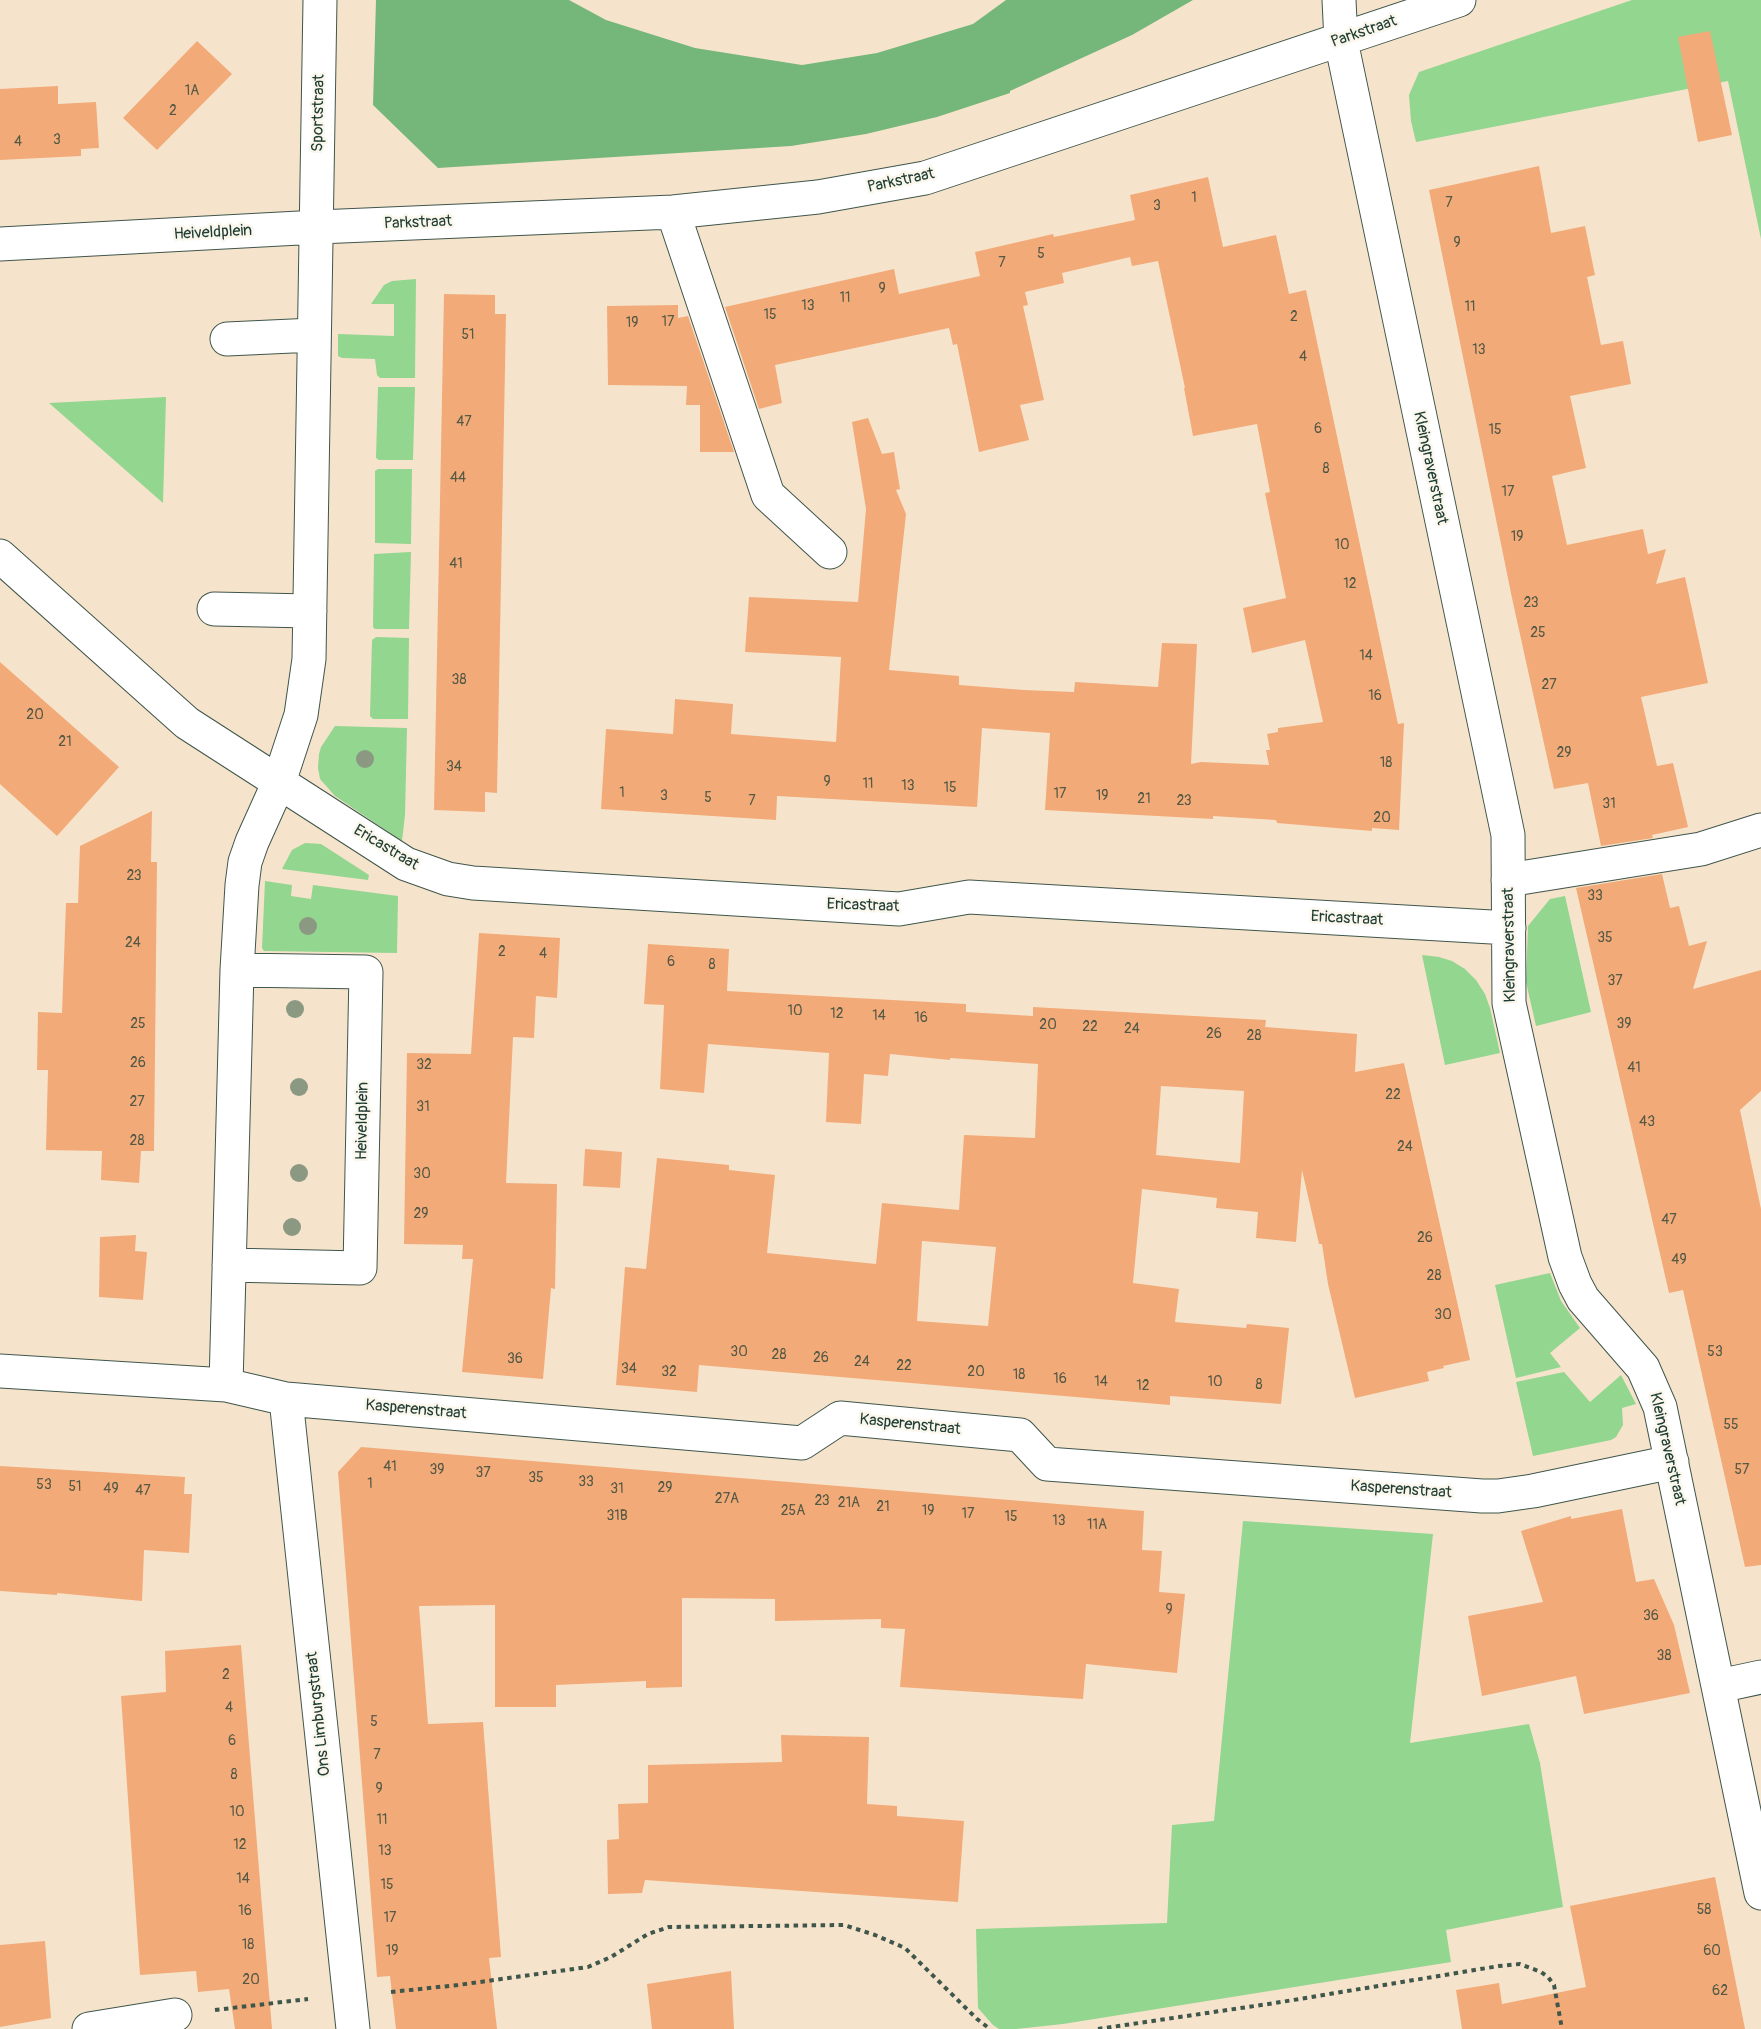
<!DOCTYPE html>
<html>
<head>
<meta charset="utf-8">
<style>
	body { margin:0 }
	canvas { display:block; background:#f6e3cb }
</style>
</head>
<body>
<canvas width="1761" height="2029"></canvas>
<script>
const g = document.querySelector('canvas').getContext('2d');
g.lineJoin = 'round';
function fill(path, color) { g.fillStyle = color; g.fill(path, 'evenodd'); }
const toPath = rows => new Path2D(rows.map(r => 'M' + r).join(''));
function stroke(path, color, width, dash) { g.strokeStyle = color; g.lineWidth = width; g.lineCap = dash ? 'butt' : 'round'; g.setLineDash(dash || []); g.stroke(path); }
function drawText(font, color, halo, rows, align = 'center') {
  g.font = font + ' Pangolin,sans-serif'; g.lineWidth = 5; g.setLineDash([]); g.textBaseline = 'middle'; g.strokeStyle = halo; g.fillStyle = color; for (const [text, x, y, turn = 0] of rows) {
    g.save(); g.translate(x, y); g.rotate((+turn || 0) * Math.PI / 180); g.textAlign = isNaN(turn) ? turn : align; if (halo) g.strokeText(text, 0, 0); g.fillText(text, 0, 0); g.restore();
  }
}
const green = toPath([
	[1632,0,1761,0,1761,239,1728,81,1416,142,1411,121,1409,95,1419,72],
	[416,279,415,378,380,378,377,375,375,359,342,358,338,356,338,334,394,336,394,304,371,304,384,285,392,281],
	[378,387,415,387,413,460,379,460,376,458],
	[166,397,163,503,49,403],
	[378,469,412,469,411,544,375,543,375,471],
	[411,552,409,629,375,629,373,627,374,554],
	[376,637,409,638,408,719,373,719,370,716,372,640],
	[335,726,407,728,405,815,402,841,335,796,320,779,318,768,319,754,321,747],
	[305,843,321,844,369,875,368,880,282,869,292,850],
	[265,881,292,885,291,896,311,899,313,885,398,896,397,953,264,951,262,948],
	[1565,896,1591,1012,1536,1026,1526,982,1528,926,1550,899],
	[1422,955,1439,957,1452,961,1465,969,1476,980,1485,994,1490,1008,1500,1053,1445,1065],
	[1550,1273,1561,1301,1580,1328,1550,1353,1561,1367,1516,1378,1495,1285],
	[1564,1372,1590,1402,1621,1375,1636,1404,1622,1408,1623,1425,1616,1437,1611,1440,1533,1456,1516,1382],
	[1243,1521,1433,1534,1410,1743,1529,1724,1540,1763,1563,1907,1446,1930,1451,1962,1063,2024,1016,2029,999,2029,993,2025,978,2008,976,1929,1167,1923,1172,1825,1214,1821]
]);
const forest = toPath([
	[376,0,569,0,606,20,695,48,802,65,877,53,973,24,1006,0,1193,0,1132,35,1010,91,1010,93,937,117,866,134,791,146,438,168,373,105]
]);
const building = toPath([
	[1710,31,1732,135,1698,142,1678,37],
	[197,41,232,74,157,150,123,118],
	[58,86,58,104,96,102,99,148,81,149,81,156,0,160,0,89],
	[1539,166,1551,233,1585,226,1595,275,1587,277,1601,345,1623,341,1631,384,1570,396,1586,468,1552,476,1567,545,1643,529,1648,554,1666,549,1656,584,1685,577,1708,683,1641,697,1657,766,1673,763,1688,827,1652,835,1653,838,1601,846,1588,783,1554,789,1512,598,1429,190],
	[1208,177,1223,247,1276,235,1289,294,1306,290,1398,724,1404,723,1399,830,1372,828,1372,831,1277,823,1276,820,1213,816,1213,819,1045,810,1050,733,982,728,977,807,777,796,776,820,601,809,606,729,673,734,675,699,733,704,731,734,836,742,841,657,745,652,749,597,858,602,866,509,852,422,868,418,882,454,894,452,900,489,896,490,906,514,889,670,959,676,959,685,1024,690,1074,692,1075,682,1158,687,1162,643,1197,644,1191,764,1201,762,1269,765,1266,750,1270,750,1267,734,1278,732,1278,728,1323,722,1305,640,1252,653,1243,608,1286,598,1265,493,1270,492,1257,424,1193,436,1184,388,1185,388,1158,261,1132,266,1130,257,1062,273,1064,283,1025,292,1028,305,1023,306,1044,400,1020,405,1029,440,979,452,957,344,953,345,949,328,775,365,782,403,759,409,725,307,894,269,899,294,980,276,975,252,1053,234,1054,237,1135,220,1130,195],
	[444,294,495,295,495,314,506,314,497,793,485,792,485,812,434,810],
	[678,305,678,318,688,316,734,452,700,452,700,405,686,405,687,386,608,385,607,306],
	[0,662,119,767,57,836,0,784],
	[152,811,151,862,157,862,154,1151,141,1151,139,1183,101,1180,102,1151,46,1150,48,1070,37,1070,38,1012,62,1013,66,903,78,903,80,846],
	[1662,874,1670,908,1679,906,1689,946,1707,941,1693,989,1761,970,1761,1091,1740,1110,1761,1209,1761,1565,1745,1567,1683,1290,1669,1293,1576,888],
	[479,933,560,938,557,998,536,996,534,1038,513,1037,506,1183,557,1184,555,1289,551,1288,543,1379,462,1372,473,1259,462,1259,463,1245,404,1244,407,1053,471,1054],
	[648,944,729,949,727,991,966,1004,966,1012,1033,1016,1033,1007,1266,1020,1265,1027,1357,1034,1355,1072,1404,1063,1470,1360,1443,1366,1444,1368,1427,1372,1429,1381,1355,1398,1328,1284,1322,1244,1319,1244,1302,1170,1296,1242,1256,1238,1258,1212,1216,1208,1217,1198,1142,1189,1133,1283,1179,1289,1175,1322,1246,1328,1247,1324,1289,1328,1281,1404,1170,1396,1170,1405,699,1365,697,1392,616,1385,625,1267,646,1269,657,1158,729,1165,729,1170,775,1175,767,1253,876,1264,882,1203,959,1210,964,1135,1035,1138,1038,1064,950,1058,950,1060,890,1054,888,1076,864,1074,861,1124,826,1122,829,1053,708,1044,704,1093,660,1089,664,1005,644,1004],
	[1161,1086,1244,1091,1240,1163,1156,1155],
	[922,1241,996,1247,988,1326,917,1321],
	[585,1149,622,1152,620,1188,583,1186],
	[136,1235,135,1251,147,1252,143,1300,99,1297,100,1237],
	[361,1447,1144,1511,1142,1550,1162,1551,1159,1592,1185,1594,1177,1673,1086,1664,1083,1699,900,1687,905,1629,881,1628,881,1619,775,1621,775,1599,682,1598,682,1687,646,1688,646,1681,556,1685,556,1707,495,1707,495,1605,419,1606,428,1724,483,1722,501,1957,489,1958,497,2029,396,2029,390,1976,377,1977,338,1472],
	[0,1466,185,1477,184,1494,192,1494,189,1553,144,1550,142,1601,57,1593,57,1595,0,1591],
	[1622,1509,1636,1582,1654,1579,1674,1625,1690,1693,1584,1714,1576,1676,1482,1696,1468,1616,1543,1602,1521,1531,1571,1516,1571,1519],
	[241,1645,263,1919,272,2029,235,2029,229,1989,198,1992,196,1971,140,1975,121,1696,166,1692,165,1651],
	[781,1735,869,1737,867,1804,897,1806,897,1816,964,1821,958,1902,645,1880,642,1893,608,1894,607,1840,619,1839,618,1804,648,1803,648,1765,782,1762],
	[1715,1877,1745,2029,1462,2029,1456,1990,1499,1983,1502,2004,1586,1987,1570,1906],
	[45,1941,51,2018,0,2027,0,1945],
	[731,1971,734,2029,652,2029,647,1984]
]);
const path = toPath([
	[391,1992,458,1985,588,1967,611,1957,648,1934,669,1927,844,1925,875,1935,905,1948,977,2019,990,2029],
	[215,2010,308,1999],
	[1098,2029,1275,2003,1499,1966,1520,1964,1541,1972,1548,1977,1554,1985,1562,2029]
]);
const minor = toPath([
	[1339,0,1341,41,1508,835,1509,1003,1565,1257,1575,1284,1583,1299,1643,1368,1660,1407,1761,1893],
	[673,212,768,495,830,552],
	[0,244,318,227,673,212,818,197,925,178,1459,0],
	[227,339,314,335],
	[0,556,187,723,406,864,448,879,473,883,899,909,969,897,1509,928],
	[214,609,310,611],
	[1508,880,1701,849,1761,830],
	[229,1265,360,1268,366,972,237,970],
	[0,1371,226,1385,286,1399,802,1443,840,1418,1020,1435,1047,1464,1482,1496,1498,1496,1533,1491,1672,1462],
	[226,1385,237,970,242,885,245,862,252,842,279,782,301,715,309,659,320,0],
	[286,1399,353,2029],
	[1719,1686,1761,1677],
	[89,2029,175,2015]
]);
const trees = [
	[365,759],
	[308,926],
	[295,1009],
	[299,1087],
	[299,1173],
	[292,1227]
];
const numberNames = [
	["1A",192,91],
	["2",173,111],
	["3",57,140],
	["4",18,142],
	["1",1194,198],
	["7",1449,203],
	["3",1157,206],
	["9",1457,243],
	["5",1041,254],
	["7",1002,263],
	["9",882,289],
	["11",845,298],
	["13",808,306],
	["11",1470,307],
	["15",770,315],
	["2",1294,317],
	["17",668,322],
	["19",632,323],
	["51",468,335],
	["13",1479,350],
	["4",1303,357],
	["47",464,422],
	["6",1318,429],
	["15",1495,430],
	["8",1326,469],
	["44",458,478],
	["17",1508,492],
	["19",1517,537],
	["10",1342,545],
	["41",456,564],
	["12",1350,584],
	["23",1531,603],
	["25",1538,633],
	["14",1366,656],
	["38",459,680],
	["27",1549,685],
	["16",1375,696],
	["20",35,715],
	["21",65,742],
	["29",1564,753],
	["18",1386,763],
	["34",454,767],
	["9",827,782],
	["11",868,784],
	["13",908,786],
	["15",950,788],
	["1",622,793],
	["17",1060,794],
	["3",664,796],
	["19",1102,796],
	["5",708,798],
	["21",1144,799],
	["7",752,801],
	["23",1184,801],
	["31",1609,804],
	["20",1382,818],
	["23",134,876],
	["33",1595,896],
	["35",1605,938],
	["24",133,943],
	["2",502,952],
	["4",543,954],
	["6",671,962],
	["8",712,965],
	["37",1615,981],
	["10",795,1011],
	["12",837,1014],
	["14",879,1016],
	["16",921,1018],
	["25",138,1024],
	["39",1624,1024],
	["20",1048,1025],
	["22",1090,1027],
	["24",1132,1029],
	["26",1214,1034],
	["28",1254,1036],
	["26",138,1063],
	["32",424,1065],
	["41",1634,1068],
	["22",1393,1095],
	["27",137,1102],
	["31",423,1107],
	["43",1647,1122],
	["28",137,1141],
	["24",1405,1147],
	["30",422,1174],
	["29",421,1214],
	["47",1669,1220],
	["26",1425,1238],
	["49",1679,1260],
	["28",1434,1276],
	["30",1443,1315],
	["30",739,1352],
	["53",1715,1352],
	["28",779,1355],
	["26",821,1358],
	["36",515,1359],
	["24",862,1362],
	["22",904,1366],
	["34",629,1369],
	["32",669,1372],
	["20",976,1372],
	["18",1019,1375],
	["16",1060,1379],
	["14",1101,1382],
	["10",1215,1382],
	["8",1259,1385],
	["12",1143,1386],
	["55",1731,1425],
	["41",390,1467],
	["39",437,1470],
	["57",1742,1470],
	["37",483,1473],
	["35",536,1478],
	["33",586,1482],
	["1",370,1484],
	["53",44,1485],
	["51",75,1487],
	["29",665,1488],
	["49",111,1489],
	["31",617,1489],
	["47",143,1491],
	["27A",727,1499],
	["23",822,1501],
	["21A",849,1503],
	["21",883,1507],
	["25A",793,1511],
	["19",928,1511],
	["17",968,1514],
	["31B",617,1516],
	["15",1011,1517],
	["13",1059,1521],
	["11A",1097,1525],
	["9",1169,1610],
	["36",1651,1616],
	["38",1664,1656],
	["2",226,1675],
	["4",229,1708],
	["5",374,1722],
	["6",232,1741],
	["7",377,1755],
	["8",234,1775],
	["9",379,1789],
	["10",237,1812],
	["11",382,1820],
	["12",240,1845],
	["13",385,1851],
	["14",243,1879],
	["15",387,1885],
	["58",1704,1910],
	["16",245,1911],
	["17",390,1918],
	["18",248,1945],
	["19",392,1951],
	["60",1712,1951],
	["20",251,1980],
	["62",1720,1991]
];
const streetNames = [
	["Parkstraat",1364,32,-19],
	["Sportstraat",319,113,-89],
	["Parkstraat",901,181,-12],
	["Parkstraat",418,223,-2],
	["Heiveldplein",213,233,-3],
	["Kleingraverstraat",1430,468,78],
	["Ericastraat",386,848,31],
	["Ericastraat",863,906,2],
	["Ericastraat",1347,919,3],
	["Kleingraverstraat",1510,945,-91],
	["Heiveldplein",363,1121,-89],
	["Kasperenstraat",416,1410,5],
	["Kasperenstraat",910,1425,6],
	["Kleingraverstraat",1667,1449,77],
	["Kasperenstraat",1401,1490,4],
	["Ons Limburgstraat",319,1714,-96]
];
fill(green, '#92d68f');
fill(forest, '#75b77a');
fill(building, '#f2ab78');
stroke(minor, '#3f564b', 35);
stroke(path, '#3f564b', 4, [4.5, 4.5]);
stroke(minor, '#fff', 33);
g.fillStyle = '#8c9982';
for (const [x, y] of trees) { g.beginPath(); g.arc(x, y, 9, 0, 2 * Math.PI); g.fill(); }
drawText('14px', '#545845', null, numberNames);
drawText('16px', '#1f3d34', '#fbf7ec', streetNames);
</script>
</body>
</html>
